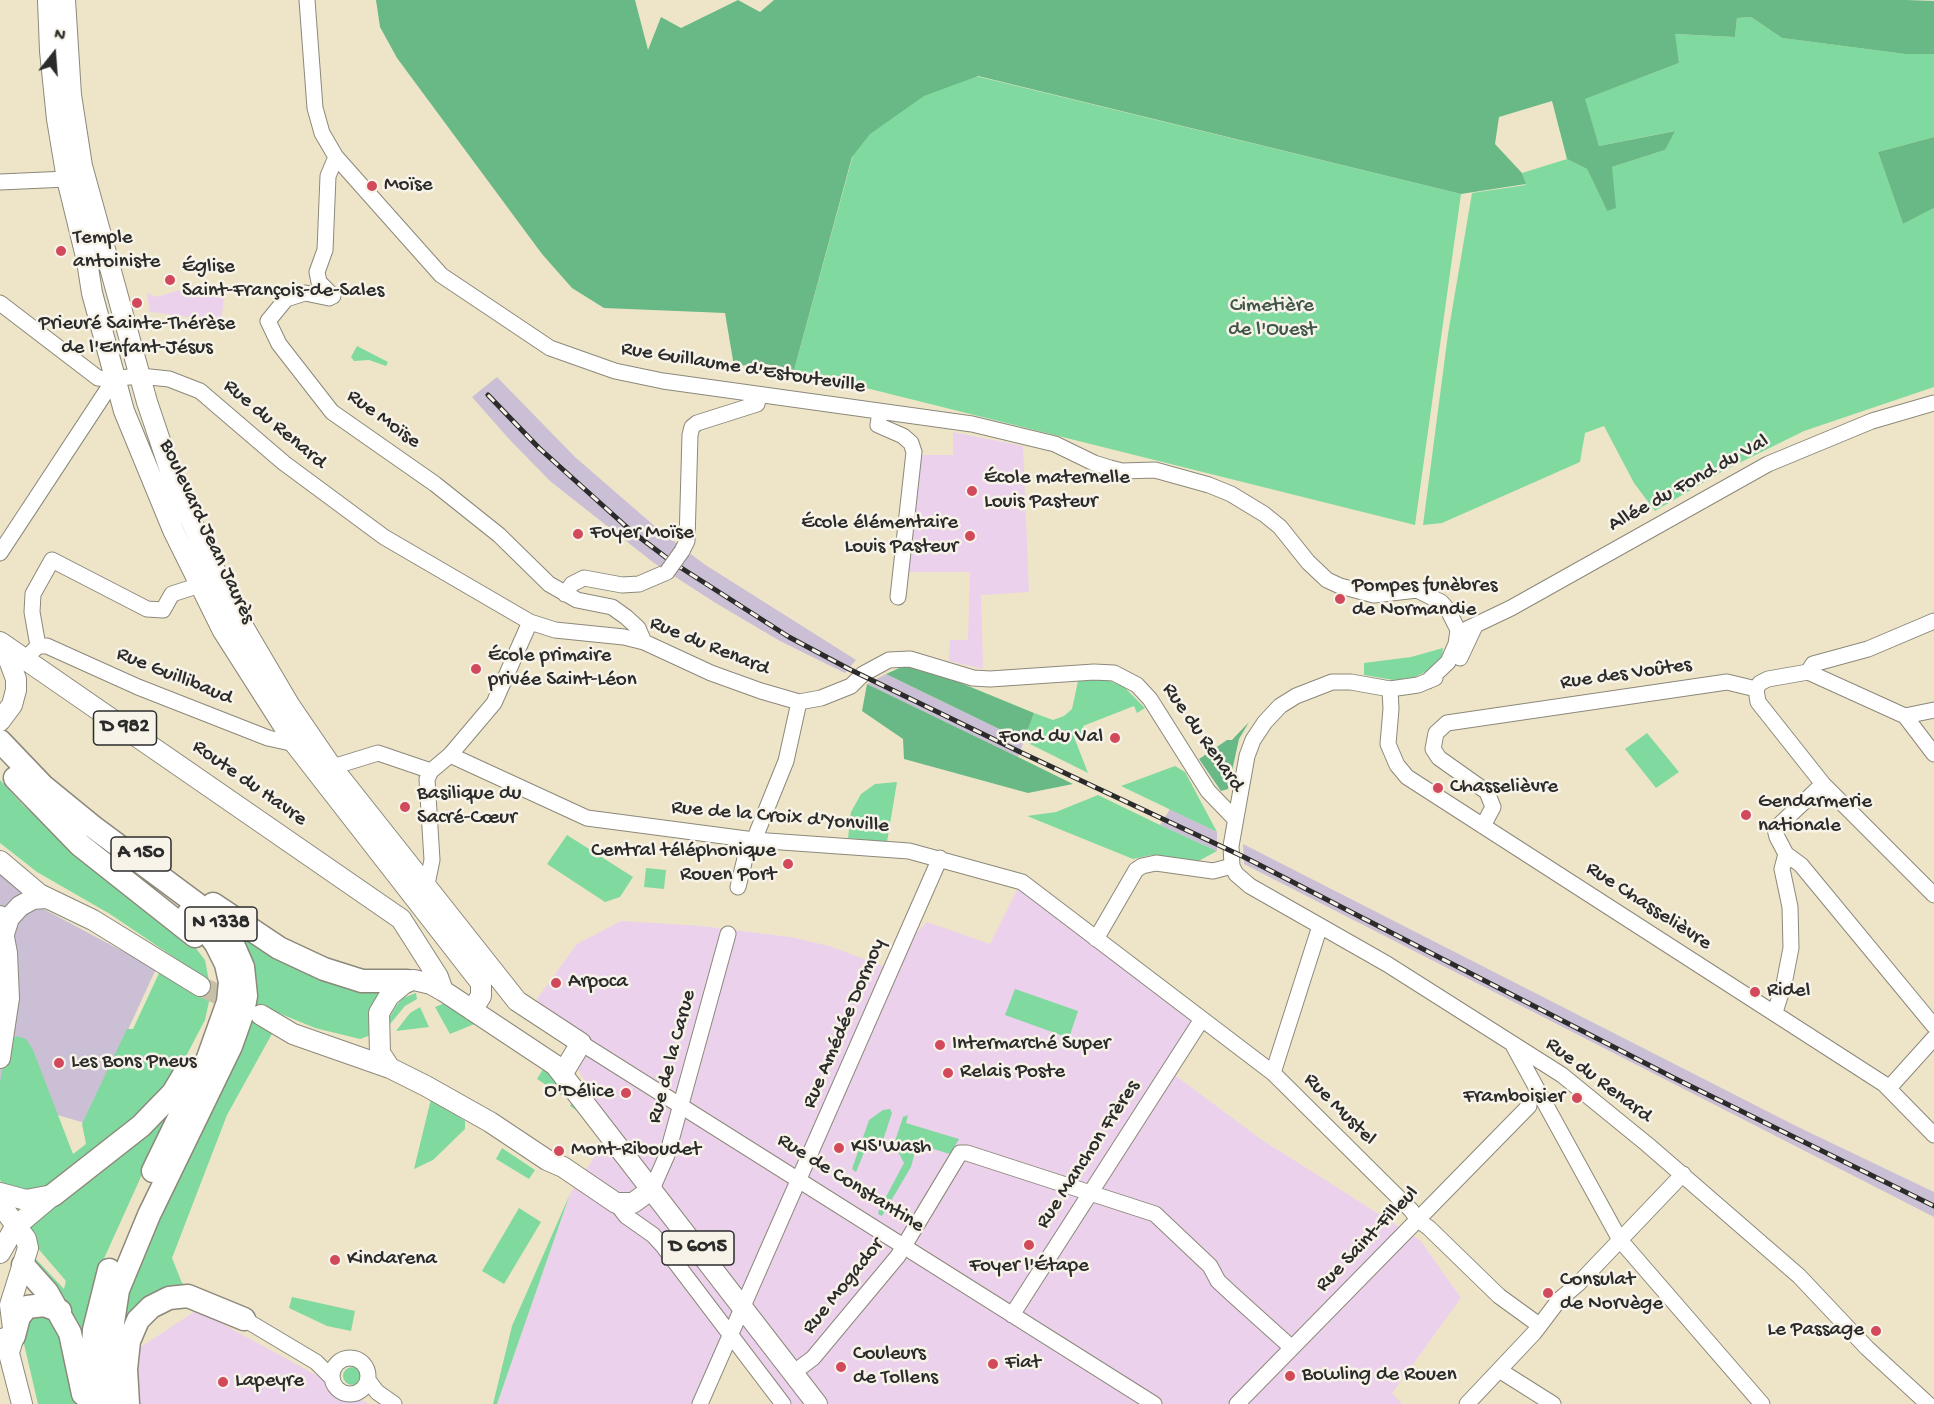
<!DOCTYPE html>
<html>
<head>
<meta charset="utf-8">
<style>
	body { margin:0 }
	#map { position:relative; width:1934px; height:1404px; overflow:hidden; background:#eee5c9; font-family:"Gochi Hand",sans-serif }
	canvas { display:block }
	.north { position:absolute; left:24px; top:24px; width:60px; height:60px; -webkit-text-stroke:4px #f7f3e8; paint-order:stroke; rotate:17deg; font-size:16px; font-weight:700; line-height:24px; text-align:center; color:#2b2b2b }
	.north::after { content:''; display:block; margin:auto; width:21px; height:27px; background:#2b2b2b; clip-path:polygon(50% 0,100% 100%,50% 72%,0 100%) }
</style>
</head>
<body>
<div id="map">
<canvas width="1934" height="1404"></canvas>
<div class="north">N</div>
</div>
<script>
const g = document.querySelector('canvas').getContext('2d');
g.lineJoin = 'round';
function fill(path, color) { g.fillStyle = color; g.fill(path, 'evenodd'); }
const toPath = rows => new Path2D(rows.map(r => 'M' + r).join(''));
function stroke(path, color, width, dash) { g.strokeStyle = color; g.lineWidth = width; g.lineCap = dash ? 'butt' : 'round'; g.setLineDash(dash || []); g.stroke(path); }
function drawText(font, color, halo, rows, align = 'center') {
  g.font = font + ' "Gochi Hand",sans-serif'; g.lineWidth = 5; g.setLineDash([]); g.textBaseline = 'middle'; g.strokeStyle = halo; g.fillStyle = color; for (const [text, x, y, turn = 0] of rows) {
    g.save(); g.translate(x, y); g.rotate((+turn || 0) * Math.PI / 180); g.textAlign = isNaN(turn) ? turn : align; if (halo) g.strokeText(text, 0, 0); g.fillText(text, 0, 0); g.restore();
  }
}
const built = toPath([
	[201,283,203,289,210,289,210,295,224,297,221,321,150,312,147,293,156,297,184,289,185,291,192,289,192,286],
	[953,432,1023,446,1029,592,981,595,983,669,949,661,950,640,968,640,970,572,906,572,917,455,953,455],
	[1019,886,1200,1016,1176,1076,1262,1140,1420,1240,1461,1298,1392,1393,1402,1404,783,1404,731,1336,698,1404,497,1404,570,1194,613,1129,537,999,577,944,621,921,701,926,790,937,829,946,883,966,927,922,990,944],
	[197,1310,369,1404,139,1404,136,1350]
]);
const industrial = toPath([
	[497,377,575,457,658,529,704,564,856,660,845,673,780,641,714,602,654,563,550,481,509,439,472,397],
	[886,674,1024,741,1018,757,867,684],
	[1170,809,1217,832,1217,851,1160,825],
	[1243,844,1796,1126,1934,1192,1934,1217,1244,864],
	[0,864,38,906,156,969,85,1123,37,1109,0,1114]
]);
const green = toPath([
	[1751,17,1782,38,1905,54,1934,54,1934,137,1878,152,1903,224,1934,208,1934,387,1804,431,1723,471,1655,511,1634,483,1604,426,1585,433,1580,462,1442,523,1423,525,1448,334,1472,193,1526,185,1522,173,1567,159,1587,169,1607,211,1612,167,1665,150,1674,131,1599,146,1584,99,1679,63,1674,34,1735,37,1737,18],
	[881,53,1461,194,1415,525,794,370],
	[357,346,388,362,386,366,369,360,354,361,351,357],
	[1443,648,1442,656,1431,669,1415,677,1393,680,1364,675,1364,663,1411,657],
	[1104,679,1123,686,1145,708,1137,713,1134,706,1083,726,1085,733,1074,737,1088,773,1024,741,1034,713,1053,720,1064,716,1072,709,1078,681],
	[1647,733,1679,772,1656,788,1625,749],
	[1175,766,1185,772,1217,832,1121,786],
	[0,780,23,805,74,849,187,937,205,960,209,981,110,914,37,872,0,843],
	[897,782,887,842,848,838,851,812,861,794,875,784],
	[1098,795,1160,825,1217,851,1193,864,1152,855,1133,859,1027,816,1056,812],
	[567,835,633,877,620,897,605,902,547,864],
	[646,868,666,870,664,889,644,887],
	[232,927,388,991,374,1034,360,1039,315,1028,264,1007,273,1032,227,1115,172,1258,182,1283,193,1288,166,1294,118,1350,129,1287,155,1225,250,1026,255,1003],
	[160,971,210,997,205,1020,173,1081,150,1109,41,1193,4,1186,0,1180,0,1082,7,1045,16,1036,26,1039,33,1050,73,1154,86,1144,82,1124,127,1029,133,1029],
	[1015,989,1078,1011,1069,1038,1005,1015],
	[416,993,417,999,405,1006,390,1024,388,1020,396,1006,403,998],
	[445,1003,477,1023,450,1034,435,1007],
	[420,1007,429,1027,396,1031,410,1013],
	[517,1049,549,1071,589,1119,570,1106,572,1102,537,1079,543,1069,516,1052],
	[431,1099,465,1121,465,1129,433,1160,414,1169],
	[890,1109,892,1113,883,1140,868,1143,856,1172,852,1169,869,1120,883,1110],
	[908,1115,906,1123,959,1139,950,1154,917,1144,911,1167,882,1216,878,1214,879,1210,904,1163,894,1144,903,1117],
	[168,1117,102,1263,88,1304,84,1359,30,1263,33,1256,64,1289,66,1281,35,1245,28,1228],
	[502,1148,535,1170,529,1179,496,1159],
	[570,1194,497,1404,493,1404,512,1326],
	[519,1208,541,1222,504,1284,482,1271],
	[292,1297,355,1311,351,1331,327,1326,289,1308],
	[36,1312,55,1319,79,1404,38,1404,21,1331],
	'343 1376a9 9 0 1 1 18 0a9 9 0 1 1-18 0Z'
]);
const forest = toPath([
	[376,0,635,0,648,50,661,17,681,28,738,0,760,12,774,0,1906,0,1934,1,1934,54,1905,54,1782,38,1751,17,1737,18,1735,37,1675,34,1679,63,1585,99,1599,146,1675,131,1665,150,1612,167,1616,208,1607,211,1587,169,1567,159,1552,101,1499,117,1495,144,1522,173,1526,184,1461,194,978,76,924,96,870,134,852,157,794,370,766,364,734,366,725,313,604,308,572,288,542,254,397,58,380,27],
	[1934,137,1934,208,1903,224,1878,152],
	[906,665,917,665,1034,713,1024,741,886,674],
	[867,684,1018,757,1073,784,1028,793,904,759,903,739,862,711],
	[1249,722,1239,739,1228,789,1221,791,1199,759,1227,740,1232,740]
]);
const majorTunnel = toPath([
	[200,986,241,1005]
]);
const minor = toPath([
	[307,0,315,108,322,133,336,157,441,275,550,348,615,371,663,381,972,424,1055,444,1094,463,1110,468,1122,471,1155,470,1209,485,1231,494,1264,514,1280,527,1308,562,1327,580,1340,586,1374,595,1417,590,1441,602,1448,610,1458,630,1456,644,1448,662,1428,681],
	[336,157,328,176,325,250,317,272,319,282,333,296,329,298,305,293,286,299,268,321,279,344,332,412,435,484,499,535,549,584,577,600,612,607,626,617,638,628,644,642],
	[0,182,67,179],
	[0,303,98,378,108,379,140,376,169,379,200,391,284,463,384,537,530,622,555,630,624,637,644,642,711,673,761,691,799,702,821,698,851,686,863,674,889,660,910,659,973,678,990,679,1094,672,1114,673,1137,685,1150,699,1208,791,1235,819],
	[880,412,878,425,903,436,911,443,914,452,898,597],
	[682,551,687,541,690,435,692,427,697,423,757,404,759,396],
	[0,553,115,378],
	[565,594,572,584,584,578,622,585,639,584,667,572],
	[1467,629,1511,608,1768,464,1872,421,1934,403],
	[38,646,32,612,33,594,52,560,147,609,163,610,172,594,200,585],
	[1460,658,1475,626],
	[25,659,38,646,47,646,138,687,268,738,295,744],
	[1808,672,1905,716,1934,754],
	[1435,678,1418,685,1390,689,1351,682,1332,682,1296,696,1280,706,1265,722,1253,740,1247,756,1231,846,1232,866,1236,874,1250,886,1387,964,1562,1075,1648,1145,1799,1276,1867,1348,1928,1404],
	[1390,689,1391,709,1388,744,1397,765,1407,777,1884,1084,1934,1135],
	[1756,689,1758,702,1823,784,1934,895],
	[1756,689,1760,683,1768,679,1808,672,1813,664,1868,649,1934,621],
	[1905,716,1934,710],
	[450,755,587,818,754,840,909,851,1022,882,1273,1073,1411,1210,1418,1220,1429,1228,1499,1296,1539,1325],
	[323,770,378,753,431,771],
	[1823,784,1775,829,1777,837,1786,854,1801,865,1934,1026],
	[1483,826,1493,807,1487,792,1439,758,1433,749,1436,733,1447,723,1727,682,1756,689],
	[427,884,432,860,427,779,431,771,450,755,494,703,530,622],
	[738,887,748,846,754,840,786,761,799,702],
	[1096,939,1136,870,1142,866,1156,863,1213,871,1232,866],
	[1775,1012,1784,984,1791,948,1790,907,1782,869,1786,854],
	[581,1043,1154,1404],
	[1514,1047,1620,1240,1762,1404],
	[1273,1073,1320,926],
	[1889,1088,1934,1038],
	[652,1189,667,1155,728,934],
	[616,1203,626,1216,653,1235,663,1246,783,1404],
	[1012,1315,1202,1019],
	[244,1319,316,1362,332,1378],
	'332 1376a18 18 0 1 1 36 0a18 18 0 1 1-36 0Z',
	[1499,1370,1553,1404],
	[793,1373,813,1358,898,1256,960,1153,967,1153,1155,1214,1210,1266,1218,1281,1232,1294,1292,1348],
	[368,1380,377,1392,394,1404],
	[700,1404,940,858],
	[1237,1404,1529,1106],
	[1467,1404,1534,1333,1559,1300,1579,1283,1683,1174]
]);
const major = toPath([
	[48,0,50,51,57,119,67,179,87,261,92,293,124,411,173,530,223,631,295,744,481,983,481,996,472,1010],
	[65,0,71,95,82,166,147,402,178,494,237,616,290,706,331,766,517,1001,581,1043,563,1073],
	[0,642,401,919,438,977,443,991],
	[0,721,12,705,16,690,16,679,3,644],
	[0,861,39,894,93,920,200,986],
	[0,916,7,953,9,998,0,1058],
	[4,934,9,918,20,906,33,899,46,898],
	[261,1015,293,1034,390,1068,426,1086,490,1122,547,1160,563,1167,616,1203,633,1203,652,1189],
	[390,1068,380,1053,379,1013,389,996,407,981,414,980,431,984,445,992,555,1065,817,1404],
	[0,1193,26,1200,47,1196],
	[0,1204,26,1239,28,1248,10,1305,14,1336,10,1349],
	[0,1253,15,1227,53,1195],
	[5,1338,22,1404]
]);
const highway = toPath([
	[0,741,43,786,92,826,209,913,230,937,243,967,246,996,243,1012,231,1046,149,1215,118,1290,110,1342,113,1404],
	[15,778,80,845,195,936],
	[213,904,279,948,324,969,362,981,407,981],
	[153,1171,208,1058,228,1002,230,982,226,964,216,944,205,929,188,914],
	[53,1195,141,1126,173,1093,188,1068],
	[23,1265,47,1292,70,1333,83,1394],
	[14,1336,19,1317,27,1307,44,1305,60,1311],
	[97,1404,92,1362,94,1330,109,1270],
	[128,1404,126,1369,129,1341,138,1320,151,1307,169,1298,188,1296,244,1319]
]);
const rail = toPath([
	[488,395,539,448,630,530,672,562,789,637,849,669,1020,752,1244,857,1674,1078,1934,1206]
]);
const minorBridge = toPath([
	[667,572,682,551]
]);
const markers = [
	[372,186,6,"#d1495b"],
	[61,251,6,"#d1495b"],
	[170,280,6,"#d1495b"],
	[137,303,6,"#d1495b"],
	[972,491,6,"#d1495b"],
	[578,534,6,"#d1495b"],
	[970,536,6,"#d1495b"],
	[1340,599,6,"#d1495b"],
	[476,669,6,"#d1495b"],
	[1115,738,6,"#d1495b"],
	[1438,788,6,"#d1495b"],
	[405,807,6,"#d1495b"],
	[1746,815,6,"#d1495b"],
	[788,864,6,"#d1495b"],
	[556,983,6,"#d1495b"],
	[1755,992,6,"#d1495b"],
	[940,1045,6,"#d1495b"],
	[59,1063,6,"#d1495b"],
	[948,1073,6,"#d1495b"],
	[626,1093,6,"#d1495b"],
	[1577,1098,6,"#d1495b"],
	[839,1148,6,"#d1495b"],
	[559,1151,6,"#d1495b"],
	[1029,1245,6,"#d1495b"],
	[335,1260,6,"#d1495b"],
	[1548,1293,6,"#d1495b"],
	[1876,1331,6,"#d1495b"],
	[993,1364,6,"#d1495b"],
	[841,1367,6,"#d1495b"],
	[1290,1376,6,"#d1495b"],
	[223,1382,6,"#d1495b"]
];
const shields = [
	[125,728,63],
	[141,854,60],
	[221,924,72],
	[698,1248,72]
];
const shieldNames = [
	["D 982",125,728],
	["A 150",141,854],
	["N 1338",221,924],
	["D 6015",698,1248]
];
const poiNames = [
	["Moïse",384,186],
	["Temple",73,239],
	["antoiniste",73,263],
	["Église",182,268],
	["Saint-François-de-Sales",182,292],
	["Prieuré Sainte-Thérèse",137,325,"center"],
	["de l'Enfant-Jésus",137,349,"center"],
	["École maternelle",984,479],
	["Louis Pasteur",984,503],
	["École élémentaire",958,524,"right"],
	["Louis Pasteur",958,548,"right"],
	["Foyer Moïse",590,534],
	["Pompes funèbres",1352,587],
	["de Normandie",1352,611],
	["École primaire",488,657],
	["privée Saint-Léon",488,681],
	["Fond du Val",1103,738,"right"],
	["Chasselièvre",1450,788],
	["Basilique du",417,795],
	["Sacré-Cœur",417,819],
	["Gendarmerie",1758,803],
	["nationale",1758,827],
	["Central téléphonique",776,852,"right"],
	["Rouen Port",776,876,"right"],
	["Arpoca",568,983],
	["Ridel",1767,992],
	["Intermarché Super",952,1045],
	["Les Bons Pneus",71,1063],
	["Relais Poste",960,1073],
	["O'Délice",614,1093,"right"],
	["Framboisier",1565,1098,"right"],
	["KIS'Wash",851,1148],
	["Mont-Riboudet",571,1151],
	["Kindarena",347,1260],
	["Foyer l'Étape",1029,1267,"center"],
	["Consulat",1560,1281],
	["de Norvège",1560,1305],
	["Le Passage",1864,1331,"right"],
	["Couleurs",853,1355],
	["de Tollens",853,1379],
	["Fiat",1005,1364],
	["Bowling de Rouen",1302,1376],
	["Lapeyre",235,1382]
];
const parkNames = [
	["Cimetière",1272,307],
	["de l'Ouest",1272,331]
];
const streetNames = [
	["Rue Guillaume d'Estouteville",743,369,9],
	["Rue Moïse",383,420,36],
	["Rue du Renard",274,425,40],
	["Allée du Fond du Val",1689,484,-29],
	["Boulevard Jean Jaurès",206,532,65],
	["Rue du Renard",709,647,22],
	["Rue des Voûtes",1626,675,-8],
	["Rue Guillibaud",174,677,22],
	["Rue du Renard",1202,738,55],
	["Route du Havre",249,784,35],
	["Rue de la Croix d'Yonville",780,818,5],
	["Rue Chasselièvre",1648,907,33],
	["Rue Amédée Dormoy",845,1024,-67],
	["Rue de la Carue",673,1057,-75],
	["Rue du Renard",1598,1081,37],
	["Rue Mustel",1339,1110,45],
	["Rue Manchon Frères",1089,1155,-57],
	["Rue de Constantine",850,1184,32],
	["Rue Saint-Filleul",1368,1240,-46],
	["Rue Mogador",844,1287,-51]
];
fill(built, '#ebd1eb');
fill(industrial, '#cbbfd5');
fill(green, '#80d99e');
fill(forest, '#68b985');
stroke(majorTunnel, '#c7c0a9', 20, [20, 10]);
stroke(minor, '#8c887a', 17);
stroke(major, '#8c887a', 22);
stroke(highway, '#8c887a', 25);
stroke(minor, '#fff', 15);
stroke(major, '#fff', 20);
stroke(highway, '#fff', 22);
stroke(rail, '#2b2b2b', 5);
stroke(rail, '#f7f3e8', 3, [9]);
stroke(minorBridge, '#8c887a', 17, []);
stroke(minorBridge, '#fff', 15);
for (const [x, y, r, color] of markers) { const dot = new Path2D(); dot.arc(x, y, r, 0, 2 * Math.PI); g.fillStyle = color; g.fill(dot); stroke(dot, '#f7f3e8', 2); }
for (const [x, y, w] of shields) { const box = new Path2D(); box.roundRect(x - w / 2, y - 17, w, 34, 4.5); g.fillStyle = '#f7f3e8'; g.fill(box); stroke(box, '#2b2b2b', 1.5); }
drawText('bold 20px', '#2b2b2b', null, shieldNames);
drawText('21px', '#2b2b2b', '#f7f3e8', poiNames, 'left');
drawText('21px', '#405648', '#f7f3e8', parkNames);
drawText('21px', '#2b2b2b', '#f7f3e8', streetNames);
</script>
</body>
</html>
